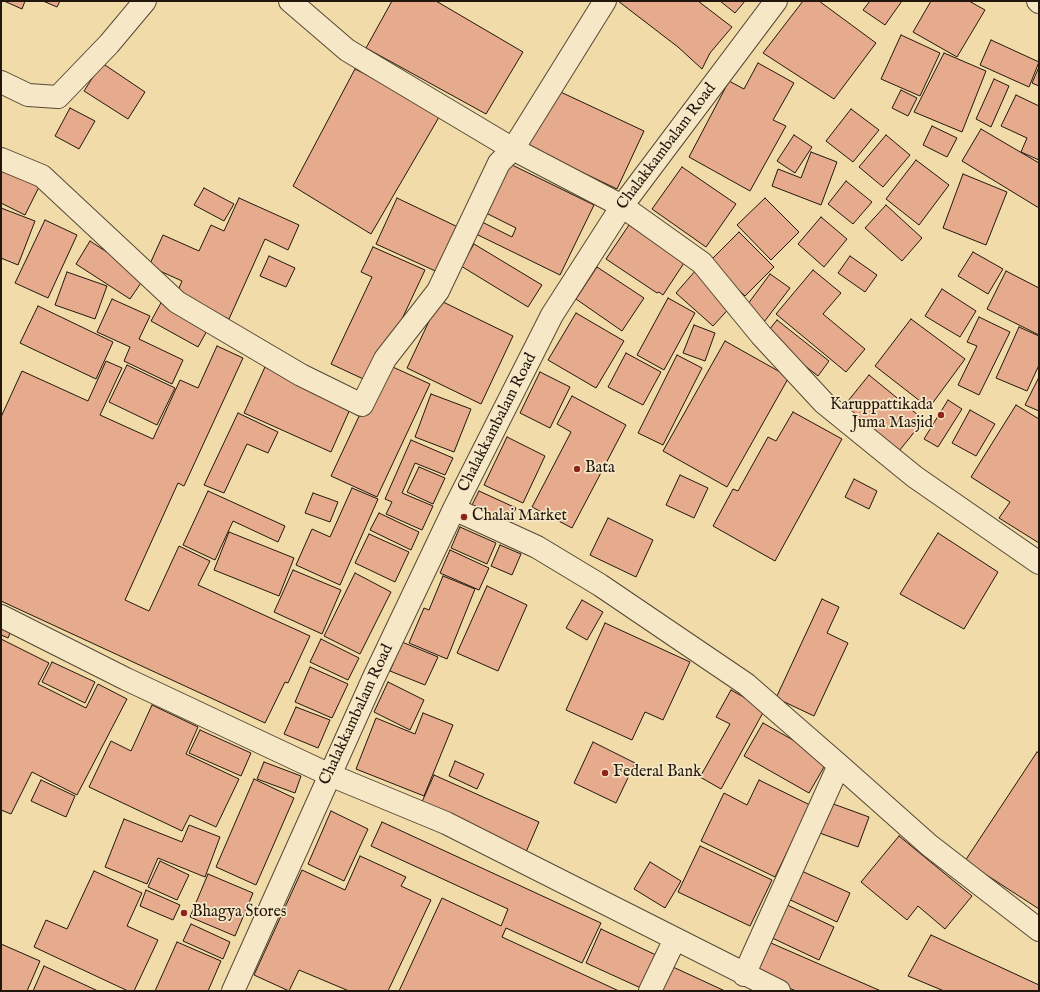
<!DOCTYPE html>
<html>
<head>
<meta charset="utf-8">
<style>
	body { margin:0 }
	#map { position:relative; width:1040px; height:992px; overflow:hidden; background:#f1dba9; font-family:"IM FELL English",serif }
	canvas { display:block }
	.frame { position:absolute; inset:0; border:2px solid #23170d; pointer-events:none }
</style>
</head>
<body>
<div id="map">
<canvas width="1040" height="992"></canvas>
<div class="frame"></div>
</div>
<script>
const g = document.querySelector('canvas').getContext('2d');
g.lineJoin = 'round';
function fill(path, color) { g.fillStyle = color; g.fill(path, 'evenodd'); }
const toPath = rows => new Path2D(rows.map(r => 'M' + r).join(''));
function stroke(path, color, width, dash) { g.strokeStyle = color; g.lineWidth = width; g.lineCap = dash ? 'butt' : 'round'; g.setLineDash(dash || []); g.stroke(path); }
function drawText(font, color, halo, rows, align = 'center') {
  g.font = font + ' "IM FELL English",serif'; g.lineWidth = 3.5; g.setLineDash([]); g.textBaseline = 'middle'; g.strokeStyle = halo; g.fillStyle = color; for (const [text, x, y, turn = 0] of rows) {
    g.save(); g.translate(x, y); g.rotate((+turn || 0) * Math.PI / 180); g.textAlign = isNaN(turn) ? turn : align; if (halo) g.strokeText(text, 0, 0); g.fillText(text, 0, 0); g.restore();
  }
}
const building = toPath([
	[4,1,25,1,22,9,4,1],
	[43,1,60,1,57,7,43,1],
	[392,1,436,1,523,52,486,114,366,48,392,1],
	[618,1,698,1,732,27,710,53,702,69,678,47,618,1],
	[720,1,745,1,735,13,720,1],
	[803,1,819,1,876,43,834,99,763,53,803,1],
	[870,1,902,1,885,25,863,10,870,1],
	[931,1,969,1,985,10,957,57,913,32,931,1],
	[901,35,940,53,920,96,881,79,901,35],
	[991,40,1039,62,1029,87,980,65,991,40],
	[944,53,986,71,962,132,914,112,944,53],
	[102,63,145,92,128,119,84,91,102,63],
	[758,63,794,83,773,120,786,126,750,191,689,157,729,81,744,89,758,63],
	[1039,67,1039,86,1032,83,1039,67],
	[355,69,442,112,371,234,293,186,355,69],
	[994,79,1009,86,991,127,976,119,994,79],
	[552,88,644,131,617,189,525,145,552,88],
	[901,90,917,98,908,116,892,108,901,90],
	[1016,95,1039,106,1039,160,1021,152,1027,138,1001,126,1016,95],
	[70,108,95,121,79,149,55,136,70,108],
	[851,109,879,130,853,162,826,141,851,109],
	[932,126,957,138,947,157,923,145,932,126],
	[981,129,1039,163,1039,208,962,161,981,129],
	[794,135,812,147,795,173,777,161,794,135],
	[886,135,910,155,883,187,859,167,886,135],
	[811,152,837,162,821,205,772,186,778,169,801,178,811,152],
	[916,160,949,185,919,225,886,199,916,160],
	[508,163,594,205,560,275,476,234,482,222,512,237,516,228,484,212,508,163],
	[682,167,736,204,706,247,652,209,682,167],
	[1,168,39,187,25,215,1,203,1,168],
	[963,174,1007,192,986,245,943,228,963,174],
	[846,181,872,202,853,224,828,204,846,181],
	[204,188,234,204,224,221,194,205,204,188],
	[239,198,299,225,288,250,265,239,229,319,176,295,182,281,149,266,163,235,199,251,211,225,224,231,239,198],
	[397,198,462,229,442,274,376,244,397,198],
	[765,198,799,232,771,260,737,225,765,198],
	[886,205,922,238,902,261,865,228,886,205],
	[1,208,35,221,18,265,1,258,1,208],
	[821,217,847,239,824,267,798,244,821,217],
	[45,220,77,235,48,298,15,283,45,220],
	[629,225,684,263,663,295,659,292,657,293,606,259,629,225],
	[739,232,774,267,745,296,710,261,739,232],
	[90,241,145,277,130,299,76,264,90,241],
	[474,244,542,285,528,307,461,266,474,244],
	[373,247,425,270,372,383,331,364,372,277,361,272,373,247],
	[973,252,1003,269,988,294,958,276,973,252],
	[269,256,295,268,286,287,260,276,269,256],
	[850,256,877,275,865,292,838,273,850,256],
	[597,267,644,298,622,331,576,299,597,267],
	[696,270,734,303,713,326,676,293,696,270],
	[813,270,841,293,823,314,865,349,846,372,776,314,813,270],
	[1006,271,1039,288,1039,335,987,309,1006,271],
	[67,272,107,286,95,319,55,305,67,272],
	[770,274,790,288,764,322,745,308,770,274],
	[942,289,976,311,960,337,925,316,942,289],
	[668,298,695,313,664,370,637,355,668,298],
	[112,299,150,316,139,339,183,360,172,384,124,361,130,347,97,332,112,299],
	[439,300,513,336,481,404,407,368,439,300],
	[162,301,209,327,198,347,151,321,162,301],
	[38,306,113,342,96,379,20,343,38,306],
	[576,313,624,341,596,388,548,360,576,313],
	[979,317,1010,332,979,395,958,385,977,346,967,342,979,317],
	[911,319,965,359,929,408,875,366,911,319],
	[777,320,829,361,818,376,765,335,777,320],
	[694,325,715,333,705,361,683,353,694,325],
	[1019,327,1039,336,1039,365,1027,391,996,378,1019,327],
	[725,341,789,377,727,487,663,451,725,341],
	[217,346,243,358,184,486,178,483,125,600,149,611,179,546,210,561,198,585,310,636,288,683,285,682,265,723,1,601,1,417,22,371,88,401,106,361,122,368,100,415,153,439,180,380,198,388,217,346],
	[626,353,661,372,643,405,608,387,626,353],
	[677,355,702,368,663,445,638,433,677,355],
	[384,363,430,384,377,497,331,476,384,363],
	[127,365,175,388,157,425,109,402,127,365],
	[265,367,351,407,331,452,244,413,265,367],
	[540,372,570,387,550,428,520,413,540,372],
	[869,375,924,420,899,451,844,406,869,375],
	[1039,377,1039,411,1025,405,1039,377],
	[431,394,471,409,454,452,415,437,431,394],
	[572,396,626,425,572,528,532,507,571,432,557,424,572,396],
	[948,400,962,409,938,447,924,439,948,400],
	[1016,405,1039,419,1039,543,999,518,1010,502,971,477,1016,405],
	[970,410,995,424,976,456,952,443,970,410],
	[793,412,842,439,775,561,713,526,733,489,738,491,768,437,776,441,793,412],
	[238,413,278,432,268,453,247,444,224,493,204,485,238,413],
	[507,437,545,456,523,503,484,485,507,437],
	[411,440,453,458,445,475,415,463,402,493,433,506,422,530,386,514,392,502,385,499,411,440],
	[419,467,445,478,433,504,407,492,419,467],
	[680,475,708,488,694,518,666,505,680,475],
	[854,479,877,491,869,509,845,497,854,479],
	[352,488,378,499,340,585,296,565,312,529,330,537,352,488],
	[208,491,285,526,278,542,233,521,215,560,183,545,208,491],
	[479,491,516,508,508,526,470,509,479,491],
	[313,493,338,502,330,522,305,513,313,493],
	[379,513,419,532,411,550,370,530,379,513],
	[608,518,653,540,636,577,590,555,608,518],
	[460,527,496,543,487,564,451,548,460,527],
	[229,532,294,558,279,596,214,570,229,532],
	[938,533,998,572,964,629,900,594,938,533],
	[369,534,409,552,395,582,355,563,369,534],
	[500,545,521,554,512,575,491,566,500,545],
	[450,550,489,568,479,590,440,573,450,550],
	[293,570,341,590,322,634,274,612,293,570],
	[355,573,391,592,360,654,324,636,355,573],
	[443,576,475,589,447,659,409,643,424,608,429,610,443,576],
	[487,586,527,605,498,671,457,653,487,586],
	[822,599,839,607,827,633,848,643,814,716,776,698,822,599],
	[582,600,603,612,587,640,566,628,582,600],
	[1,620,13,626,8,638,1,635,1,620],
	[605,623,690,662,663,720,645,712,632,740,566,710,605,623],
	[1,639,49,663,38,684,86,708,98,684,127,699,77,795,32,772,11,814,1,810,1,639],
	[321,639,359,658,348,680,310,662,321,639],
	[402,642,438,657,425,685,390,671,402,642],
	[52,662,95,682,85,703,42,682,52,662],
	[310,667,348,684,332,718,295,702,310,667],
	[388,682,424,700,410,730,374,712,388,682],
	[731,690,765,709,721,789,700,777,730,724,716,717,731,690],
	[152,705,198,727,186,754,239,779,216,827,190,815,182,831,89,787,111,741,131,751,152,705],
	[296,707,330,720,318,748,284,734,296,707],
	[423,713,453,725,424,796,356,769,376,718,415,734,423,713],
	[763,723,828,760,809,793,744,756,763,723],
	[200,730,251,753,241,776,189,753,200,730],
	[593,742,635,763,616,803,574,783,593,742],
	[1037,752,1039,753,1039,909,965,861,1037,752],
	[455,761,484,774,477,789,449,776,455,761],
	[264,762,301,776,295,793,257,779,264,762],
	[434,775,539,822,526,852,421,804,434,775],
	[254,779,294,798,256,885,216,867,254,779],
	[41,780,75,796,66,817,31,801,41,780],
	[759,780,810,805,775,877,701,841,724,793,747,805,759,780],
	[828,802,869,817,858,847,817,832,828,802],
	[331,811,368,829,344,881,308,864,331,811],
	[124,819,182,842,189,825,220,837,205,877,158,858,147,884,105,867,124,819],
	[382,822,601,923,582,963,506,928,502,937,619,991,399,991,442,898,501,926,508,909,371,846,382,822],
	[899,836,972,896,945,929,918,906,907,920,861,882,899,836],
	[700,846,772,880,750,926,678,892,700,846],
	[360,856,406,877,401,886,431,900,388,991,349,991,299,970,289,991,254,975,302,870,345,890,360,856],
	[160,861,189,875,177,900,148,887,160,861],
	[650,862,681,881,665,908,634,889,650,862],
	[795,868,850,893,837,922,782,896,795,868],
	[94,871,142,893,127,926,158,940,134,991,128,991,34,947,46,920,67,929,94,871],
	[208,874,253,893,235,936,190,917,208,874],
	[146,890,180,905,173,920,140,906,146,890],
	[783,903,834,927,819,960,768,936,783,903],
	[191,924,230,942,223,959,183,941,191,924],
	[601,929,658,956,643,989,586,963,601,929],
	[931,935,1039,985,1039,991,944,991,908,976,931,935],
	[764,940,881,991,796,991,750,971,764,940],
	[177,942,221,961,208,991,155,991,177,942],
	[1,944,40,961,27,991,1,991,1,944],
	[44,966,98,991,33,991,44,966],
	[673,967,725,991,662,991,673,967]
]);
const minor = toPath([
	[290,1,347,50,513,149,622,206,702,263,761,335,824,403,915,477,1039,563],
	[1038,1,1039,2],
	[1,82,28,95,58,97,109,44,145,1],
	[1,159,42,176,177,302,301,375,362,405,385,359,438,291,499,163,513,149,605,1],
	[454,509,537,547,600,585,746,684,839,765,744,975],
	[1,616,126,679,330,775,446,823,779,991],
	[839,765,929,845,1039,930],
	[233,991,374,677,454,509,552,315,622,206,776,1],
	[650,991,675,939]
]);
const markers = [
	[941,415,4,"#8f2418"],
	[577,469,4,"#8f2418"],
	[464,517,4,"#8f2418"],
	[605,773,4,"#8f2418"],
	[184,913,4,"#8f2418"]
];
const streetNames = [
	["Chalakkambalam Road",667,147,-53],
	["Chalakkambalam Road",498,423,-63],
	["Chalakkambalam Road",357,715,-65]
];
const poiNames = [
	["Karuppattikada",933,406,"right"],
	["Juma Masjid",933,424,"right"],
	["Bata",585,469],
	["Chalai Market",472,517],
	["Federal Bank",613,773],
	["Bhagya Stores",192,913]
];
fill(building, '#e5ab8c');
stroke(building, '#23170d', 1);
stroke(minor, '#564834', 24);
stroke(minor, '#f6e8c7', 22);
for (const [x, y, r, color] of markers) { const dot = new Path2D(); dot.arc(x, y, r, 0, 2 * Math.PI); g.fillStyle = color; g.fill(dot); stroke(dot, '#f6e8c7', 1.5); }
drawText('16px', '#23170d', '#f6e8c7', streetNames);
drawText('16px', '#23170d', '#f6e8c7', poiNames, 'left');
</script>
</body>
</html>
